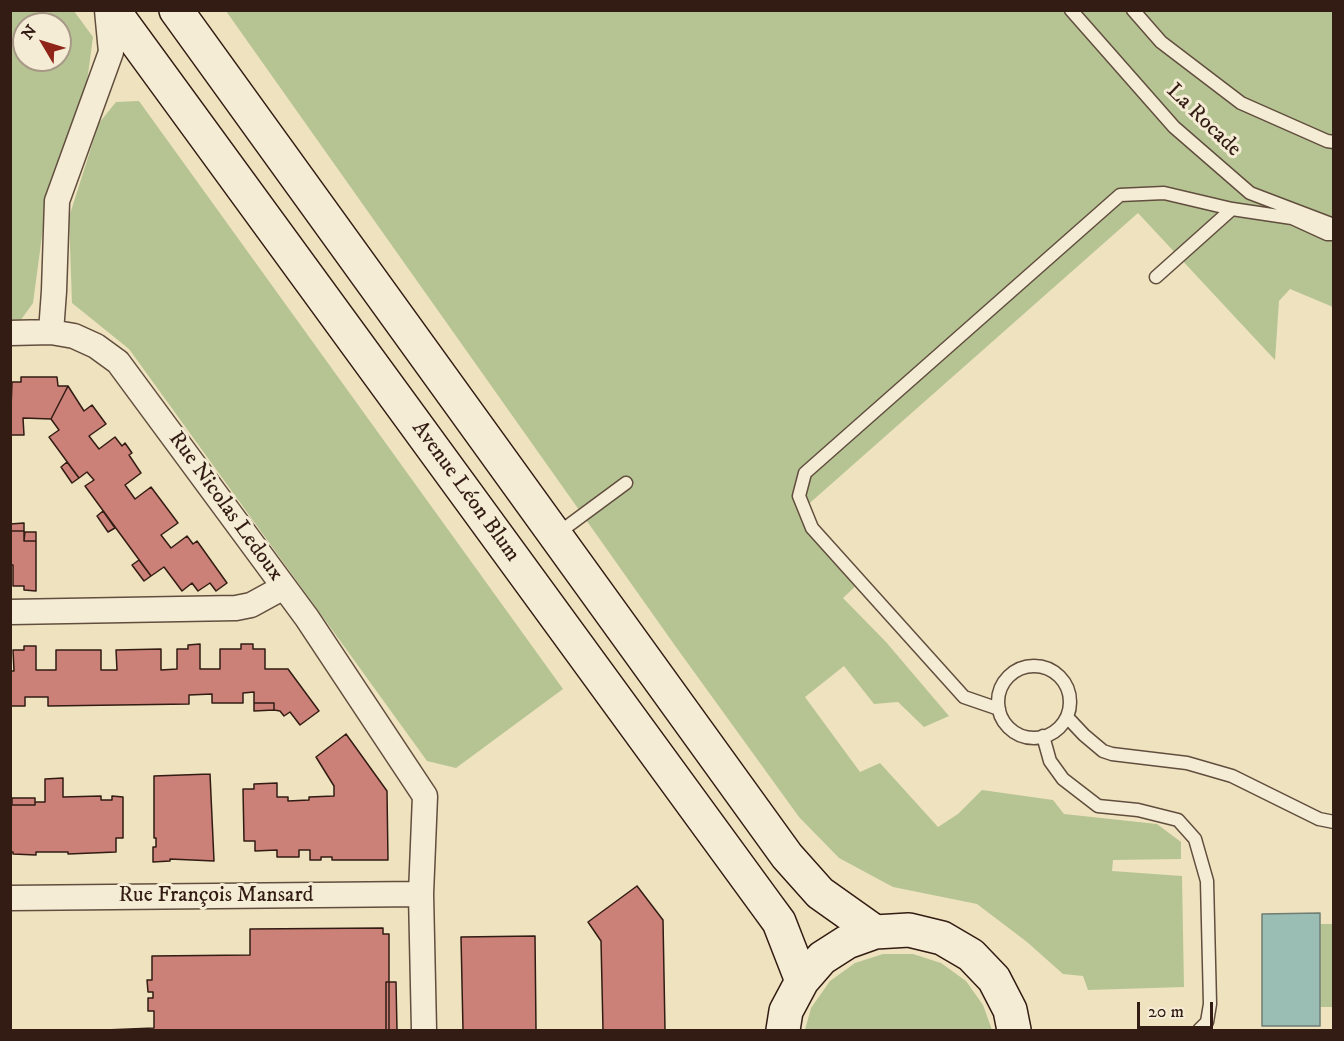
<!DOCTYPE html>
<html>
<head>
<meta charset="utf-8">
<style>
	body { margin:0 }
	#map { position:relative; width:1344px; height:1041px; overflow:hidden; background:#efe2be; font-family:"IM FELL DW Pica",serif }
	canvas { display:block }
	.frame { position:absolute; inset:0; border:12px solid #321c13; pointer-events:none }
	.north { position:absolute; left:12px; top:12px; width:60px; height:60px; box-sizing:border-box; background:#f5ecd5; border:2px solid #a79987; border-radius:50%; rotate:308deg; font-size:16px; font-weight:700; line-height:24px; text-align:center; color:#321c13 }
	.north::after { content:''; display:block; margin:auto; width:21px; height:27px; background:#8f2418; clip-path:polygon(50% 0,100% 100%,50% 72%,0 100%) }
	.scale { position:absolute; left:1137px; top:1002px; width:76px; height:27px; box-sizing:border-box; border:3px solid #321c13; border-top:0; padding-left:8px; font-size:18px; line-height:21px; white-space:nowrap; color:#321c13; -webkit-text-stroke:4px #f5ecd5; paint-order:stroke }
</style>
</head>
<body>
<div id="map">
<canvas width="1344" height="1041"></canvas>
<div class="frame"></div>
<div class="north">N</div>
<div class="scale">20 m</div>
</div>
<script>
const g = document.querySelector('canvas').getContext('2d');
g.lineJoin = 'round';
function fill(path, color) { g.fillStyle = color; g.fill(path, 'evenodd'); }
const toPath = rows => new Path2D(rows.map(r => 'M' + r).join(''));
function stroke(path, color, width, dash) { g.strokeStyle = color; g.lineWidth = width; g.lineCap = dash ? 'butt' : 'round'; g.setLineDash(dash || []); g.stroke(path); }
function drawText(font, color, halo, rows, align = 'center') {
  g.font = font + ' "IM FELL DW Pica",serif'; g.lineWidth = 6; g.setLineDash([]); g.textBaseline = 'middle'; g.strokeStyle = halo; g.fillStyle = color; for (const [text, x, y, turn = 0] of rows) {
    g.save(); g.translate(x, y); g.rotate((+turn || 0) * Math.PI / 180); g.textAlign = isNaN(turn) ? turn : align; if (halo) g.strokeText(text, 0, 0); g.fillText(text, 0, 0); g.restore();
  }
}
const green = toPath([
	[11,11,74,11,93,37,86,89,49,184,33,303,18,324,11,324],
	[24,24,60,24,60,60,24,60],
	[226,11,1333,11,1333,307,1290,289,1279,301,1275,360,1138,213,803,509,862,580,843,598,886,642,949,716,924,727,898,702,874,704,844,666,805,697,860,772,880,763,938,827,958,814,982,790,1053,800,1064,814,1157,824,1181,842,1181,859,1113,860,1112,871,1182,876,1184,987,1088,990,1083,976,1063,974,1027,942,977,904,893,887,839,858,799,817,676,647],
	[139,101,563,689,456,768,427,761,129,349,72,303,69,217,99,123,116,102],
	[1320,924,1333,924,1333,1007,1320,1007],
	[883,954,913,954,941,963,966,981,983,1005,992,1030,805,1030,811,1008,830,981,855,963]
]);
const water = toPath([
	[1320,913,1320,1026,1262,1026,1262,914,1320,913]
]);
const building = toPath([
	[21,377,57,377,58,386,68,386,51,419,23,418,24,435,10,435,12,382,21,382,21,377],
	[68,386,84,411,92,405,106,424,89,436,99,449,115,437,122,446,125,443,132,453,129,455,141,473,125,485,135,499,151,487,178,523,161,535,171,548,187,536,193,544,197,541,227,583,216,591,210,583,198,591,192,583,182,591,164,567,151,576,85,486,94,480,87,472,79,478,49,437,59,430,51,419,68,386],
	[67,462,79,478,72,483,61,467,67,462],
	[103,511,115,528,108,532,97,516,103,511],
	[24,523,24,531,10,531,10,524,24,523],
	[10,531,24,531,24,541,36,541,36,591,24,590,24,586,13,586,13,565,10,565,10,531],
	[25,532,36,532,36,541,24,541,25,532],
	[139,560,151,576,144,581,132,565,139,560],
	[200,644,200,669,220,669,220,649,241,649,241,644,253,644,253,649,265,649,265,669,288,669,319,711,300,725,290,712,284,716,280,711,274,710,274,703,254,703,254,692,243,693,243,703,212,703,212,694,189,695,189,704,48,706,48,697,25,697,25,706,10,706,10,671,14,671,13,650,24,650,24,646,36,646,36,670,56,670,56,650,101,650,101,670,117,670,116,650,161,649,161,670,177,669,177,649,188,649,188,645,200,644],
	[254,703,274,703,274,710,254,711,254,703],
	[346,734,387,791,388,860,332,860,332,857,321,857,321,860,310,860,310,850,299,850,299,857,277,857,277,850,255,851,255,841,244,841,243,789,254,789,254,784,277,783,277,797,288,797,288,801,309,800,309,797,334,796,334,786,316,757,346,734],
	[210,774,214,861,170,859,170,861,153,862,153,847,156,847,156,838,154,838,154,776,210,774],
	[63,778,63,797,101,796,101,800,112,800,112,796,123,797,123,838,116,838,116,852,68,854,68,852,36,852,36,855,13,854,13,852,10,852,10,802,12,802,12,805,35,805,35,802,45,802,45,779,63,778],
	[12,798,35,798,35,805,12,805,12,798],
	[637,886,663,920,665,1030,603,1030,601,941,588,922,637,886],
	[383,928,383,934,389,934,389,982,386,982,386,1030,105,1030,154,1028,154,1011,148,1011,148,998,153,998,153,992,148,992,147,980,152,980,152,956,250,955,250,929,383,928],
	[535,936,536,1030,463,1030,461,937,535,936],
	[386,982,389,982,389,1030,386,1030,386,982],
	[389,982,396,982,397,1030,389,1030,389,982]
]);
const lane = toPath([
	[1071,10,1174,127,1250,193,1334,225],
	[1133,10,1161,42,1241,103,1327,141,1334,142],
	[1156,277,1232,209],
	[557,534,626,483],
	'998 702a36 36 0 1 1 72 0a36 36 0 1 1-72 0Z',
	[999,709,964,697,812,528,799,496,805,473,1120,195,1164,193,1232,209,1292,218,1327,234,1334,234],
	[1067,717,1084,735,1103,751,1112,754,1187,763,1232,776,1319,819,1334,822],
	[1043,736,1050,761,1063,779,1098,806,1138,810,1178,820,1195,839,1207,881,1210,1004,1207,1022,1199,1030]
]);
const street = toPath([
	[107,10,111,52,57,201,54,291,51,332,74,336,96,346,118,362,307,618,425,796,421,894,424,1030],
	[10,333,51,332],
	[10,612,236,608,251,605,284,587],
	[10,898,421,894]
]);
const secondary = toPath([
	[113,10,768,907,779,922,802,981],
	[176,10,787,856,820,893,875,932],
	[783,1030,786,1011,802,981,822,958,847,942,875,932,909,930,942,938,971,955,994,979,1010,1010,1014,1030]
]);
const streetNames = [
	["La Rocade",1203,121,44],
	["Avenue Léon Blum",465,492,54],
	["Rue Nicolas Ledoux",225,507,54],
	["Rue François Mansard",216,896]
];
fill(green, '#b6c494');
fill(water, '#9abdb4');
stroke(water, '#707d74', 1.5);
fill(building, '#cb8078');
stroke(building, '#321c13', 1.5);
stroke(lane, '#614e3e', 15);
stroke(street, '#614e3e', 27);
stroke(secondary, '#321c13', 36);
stroke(lane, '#f5ecd5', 12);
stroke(street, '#f5ecd5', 24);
stroke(secondary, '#f5ecd5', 33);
drawText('22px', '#321c13', '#f5ecd5', streetNames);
</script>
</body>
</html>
